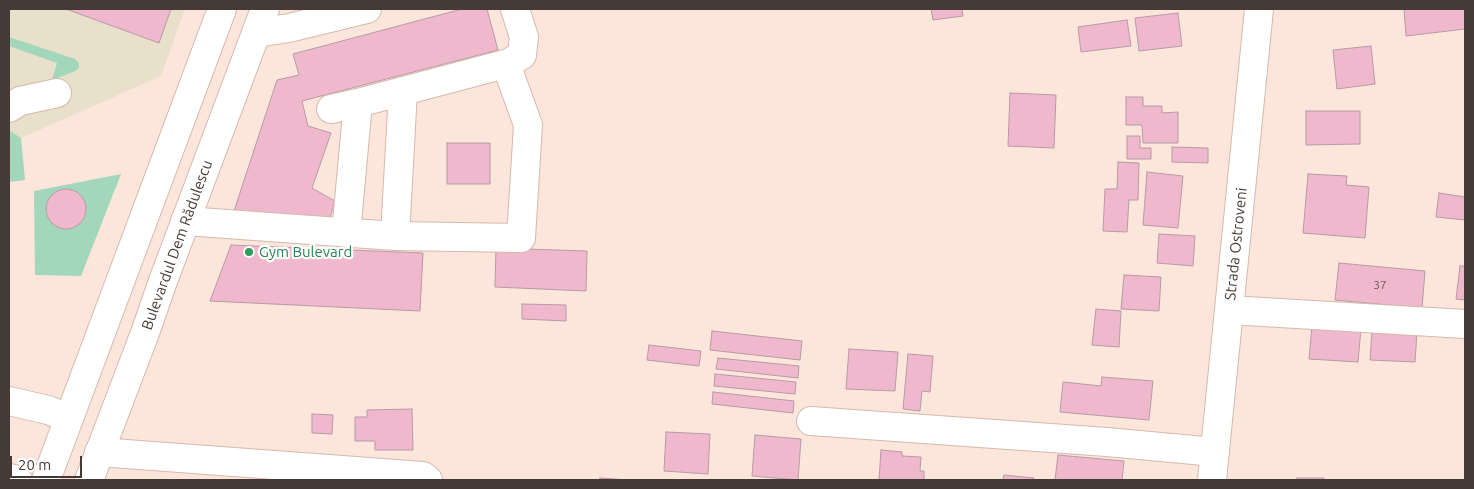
<!DOCTYPE html>
<html>
<head>
<meta charset="utf-8">
<style>
	body { margin:0 }
	#map { position:relative; width:1474px; height:489px; overflow:hidden; background:#fce5db; font-family:Ubuntu,sans-serif }
	canvas { display:block }
	.frame { position:absolute; inset:0; border:10px solid #453a35; pointer-events:none }
	.scale { position:absolute; left:10px; top:456px; width:72px; height:22px; box-sizing:border-box; border:2px solid #453a35; border-top:0; padding-left:6px; font-size:15px; line-height:18px; white-space:nowrap; color:#453a35; -webkit-text-stroke:4px #fff; paint-order:stroke }
</style>
</head>
<body>
<div id="map">
<canvas width="1474" height="489"></canvas>
<div class="frame"></div>
<div class="scale">20 m</div>
</div>
<script>
const g = document.querySelector('canvas').getContext('2d');
g.lineJoin = 'round';
function fill(path, color) { g.fillStyle = color; g.fill(path, 'evenodd'); }
const toPath = rows => new Path2D(rows.map(r => 'M' + r).join(''));
function stroke(path, color, width, dash) { g.strokeStyle = color; g.lineWidth = width; g.lineCap = dash ? 'butt' : 'round'; g.setLineDash(dash || []); g.stroke(path); }
function drawText(font, color, halo, rows, align = 'center') {
  g.font = font + ' Ubuntu,sans-serif'; g.lineWidth = 4.5; g.setLineDash([]); g.textBaseline = 'middle'; g.strokeStyle = halo; g.fillStyle = color; for (const [text, x, y, turn = 0] of rows) {
    g.save(); g.translate(x, y); g.rotate((+turn || 0) * Math.PI / 180); g.textAlign = isNaN(turn) ? turn : align; if (halo) g.strokeText(text, 0, 0); g.fillText(text, 0, 0); g.restore();
  }
}
const commercial = toPath([
	[9,9,185,9,161,76,21,138,9,130]
]);
const green = toPath([
	[9,37,75,59,79,63,79,67,77,70,73,72,52,80,57,63,9,46],
	[9,130,21,138,25,180,9,182],
	[121,174,81,276,35,275,34,191]
]);
const building = toPath([
	[66,9,171,9,159,43,66,9],
	[462,9,487,9,498,50,302,101,308,126,331,133,312,188,335,201,329,221,233,214,277,80,299,75,293,54,462,9],
	[931,9,962,9,963,16,933,20,931,9],
	[1404,9,1465,9,1465,29,1406,36,1404,9],
	[1178,13,1182,46,1139,51,1135,18,1178,13],
	[1127,20,1131,46,1081,52,1078,27,1127,20],
	[1371,46,1375,84,1337,89,1333,50,1371,46],
	[1010,93,1056,95,1054,148,1008,146,1010,93],
	[1126,97,1143,97,1143,106,1162,106,1162,113,1178,112,1178,143,1143,143,1142,125,1126,125,1126,97],
	[1306,111,1360,111,1360,144,1306,145,1306,111],
	[1127,136,1140,136,1140,148,1151,148,1151,159,1127,159,1127,136],
	[447,143,490,143,490,184,447,184,447,143],
	[1172,147,1208,148,1208,163,1172,162,1172,147],
	[1118,162,1139,163,1138,200,1129,200,1127,232,1103,231,1105,189,1117,189,1118,162],
	[1147,172,1183,176,1178,228,1143,225,1147,172],
	[1308,174,1347,176,1346,185,1369,187,1365,238,1303,233,1308,174],
	'46 209a20 20 0 1 1 40 0a20 20 0 1 1-40 0Z',
	[1439,193,1465,197,1465,220,1436,217,1439,193],
	[1159,234,1195,236,1193,266,1157,263,1159,234],
	[231,245,423,253,420,311,210,301,231,245],
	[496,248,587,251,586,291,495,287,496,248],
	[1339,263,1425,271,1422,308,1335,300,1339,263],
	[1460,266,1465,266,1465,300,1456,299,1460,266],
	[1124,275,1161,277,1159,311,1121,309,1124,275],
	[522,304,566,305,566,321,522,319,522,304],
	[1096,309,1121,311,1119,347,1092,345,1096,309],
	[1312,326,1361,328,1358,362,1309,359,1312,326],
	[1372,330,1417,332,1415,362,1370,360,1372,330],
	[712,331,802,341,800,360,710,350,712,331],
	[649,345,701,351,699,366,647,360,649,345],
	[849,349,898,352,895,391,846,389,849,349],
	[908,354,933,356,930,392,922,391,920,411,903,409,908,354],
	[718,358,799,366,798,378,716,369,718,358],
	[715,374,796,382,795,394,714,386,715,374],
	[1102,377,1153,381,1149,420,1060,412,1063,382,1101,386,1102,377],
	[713,392,794,401,793,413,712,404,713,392],
	[412,409,413,450,375,450,375,441,355,441,355,417,367,417,367,410,412,409],
	[312,414,333,415,332,434,312,433,312,414],
	[666,432,710,434,708,474,664,471,666,432],
	[755,435,801,439,798,480,752,476,755,435],
	[881,450,902,452,902,456,921,457,920,471,924,471,924,480,879,480,881,450],
	[1058,455,1124,461,1122,480,1055,480,1058,455],
	[1004,475,1034,478,1033,480,1003,480,1004,475],
	[600,478,629,480,599,480,600,478],
	[1297,478,1324,478,1324,480,1297,480,1297,478]
]);
const minor = toPath([
	[256,33,289,28,367,9],
	[9,108,20,101,57,93],
	[331,109,358,103,509,63,522,55,524,37,515,9],
	[185,221,395,236,403,91],
	[346,233,358,103],
	[395,236,521,238,528,125,506,64],
	[1229,310,1465,324],
	[9,401,48,410,69,418],
	[811,421,1107,442,1215,452],
	[99,452,423,476,428,480],
	[9,478,18,480],
	[1212,480,1259,9]
]);
const major = toPath([
	[46,480,222,9],
	[89,480,145,333,163,281,265,9]
]);
const markers = [
	[249,252,5,"#2e9e5b"]
];
const numberNames = [
	["37",1380,285]
];
const streetNames = [
	["Strada Ostroveni",1236,244,-84],
	["Bulevardul Dem Rădulescu",177,245,-70]
];
const leisureNames = [
	["Gym Bulevard",259,252]
];
fill(commercial, '#e8e0cb');
fill(green, '#a2d7bb');
fill(building, '#f0b8cd');
stroke(building, '#b69ba5', 1);
stroke(minor, '#d5b9ae', 30);
stroke(major, '#d5b9ae', 30);
stroke(minor, '#fff', 28);
stroke(major, '#fff', 28);
for (const [x, y, r, color] of markers) { const dot = new Path2D(); dot.arc(x, y, r, 0, 2 * Math.PI); g.fillStyle = color; g.fill(dot); stroke(dot, '#fff', 2); }
drawText('12px', '#705a5b', null, numberNames);
drawText('15px', '#453a35', '#fff', streetNames);
drawText('15px', '#27864d', '#fff', leisureNames, 'left');
</script>
</body>
</html>
